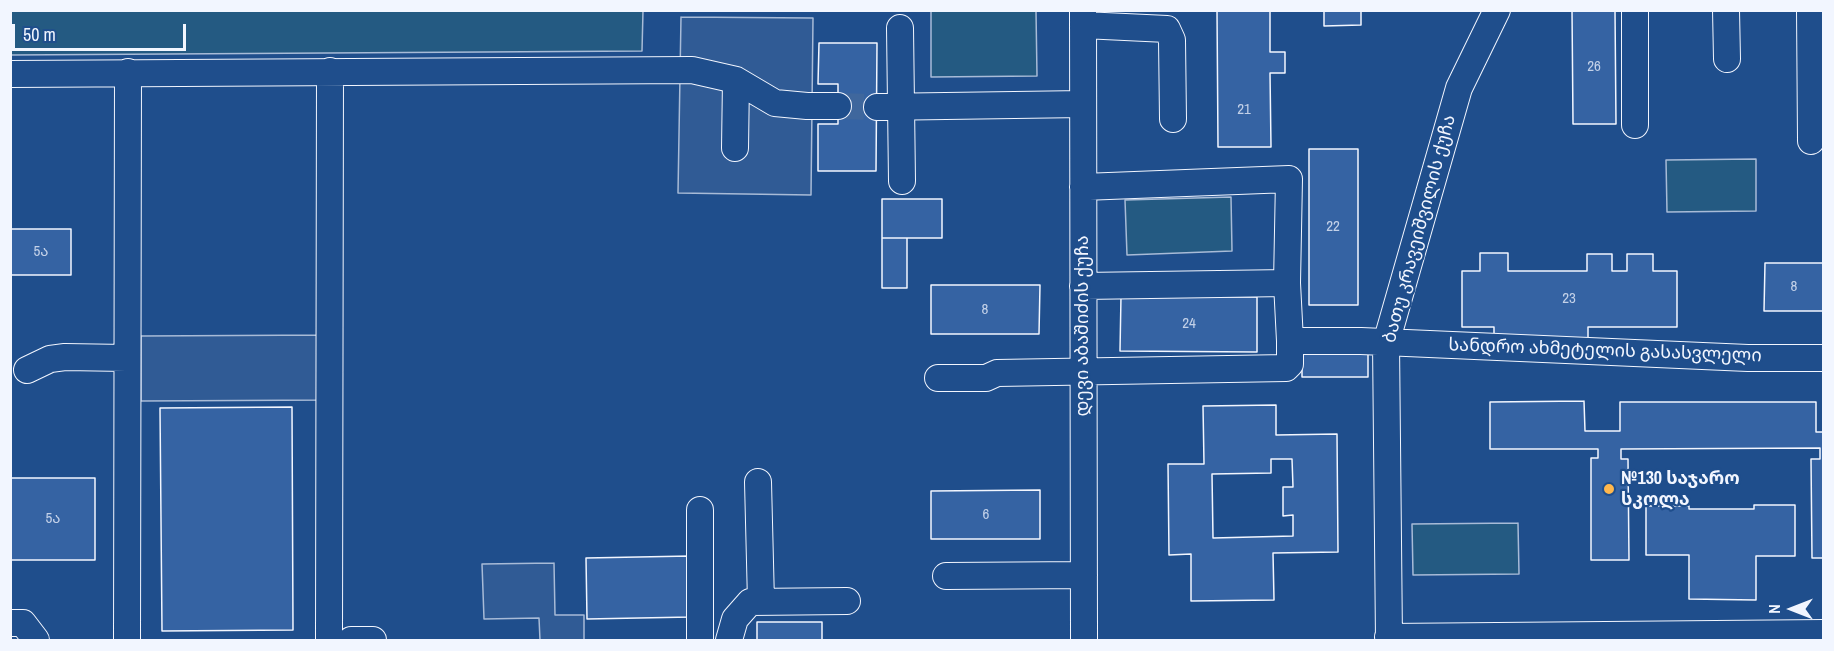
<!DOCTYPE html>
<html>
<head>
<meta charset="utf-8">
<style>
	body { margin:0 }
	#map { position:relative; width:1834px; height:651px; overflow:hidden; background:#1f4e8c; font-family:"Archivo Narrow",sans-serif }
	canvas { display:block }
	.frame { position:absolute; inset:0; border:12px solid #f2f6ff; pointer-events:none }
	.north { position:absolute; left:1762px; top:579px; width:60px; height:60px; -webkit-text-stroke:4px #1f4e8c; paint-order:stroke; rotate:270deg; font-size:16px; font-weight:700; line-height:24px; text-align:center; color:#f2f6ff }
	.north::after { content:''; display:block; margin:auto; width:21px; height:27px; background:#f2f6ff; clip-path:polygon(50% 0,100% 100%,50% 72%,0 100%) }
	.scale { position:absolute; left:12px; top:24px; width:174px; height:27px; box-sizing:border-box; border:3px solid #f2f6ff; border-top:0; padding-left:8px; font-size:18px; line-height:21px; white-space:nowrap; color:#f2f6ff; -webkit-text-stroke:4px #1f4e8c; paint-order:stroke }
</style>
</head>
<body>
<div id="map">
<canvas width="1834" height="651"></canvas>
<div class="frame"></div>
<div class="north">N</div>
<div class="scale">50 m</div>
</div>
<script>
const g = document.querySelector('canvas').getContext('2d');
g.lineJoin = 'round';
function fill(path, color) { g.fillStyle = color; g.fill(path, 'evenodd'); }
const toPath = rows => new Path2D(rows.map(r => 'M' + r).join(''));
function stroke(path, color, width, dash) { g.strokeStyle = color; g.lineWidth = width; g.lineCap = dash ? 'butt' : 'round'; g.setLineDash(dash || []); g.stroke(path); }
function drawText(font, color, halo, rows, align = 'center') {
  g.font = font + ' "Archivo Narrow","Noto Sans Georgian",sans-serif'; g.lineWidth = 4.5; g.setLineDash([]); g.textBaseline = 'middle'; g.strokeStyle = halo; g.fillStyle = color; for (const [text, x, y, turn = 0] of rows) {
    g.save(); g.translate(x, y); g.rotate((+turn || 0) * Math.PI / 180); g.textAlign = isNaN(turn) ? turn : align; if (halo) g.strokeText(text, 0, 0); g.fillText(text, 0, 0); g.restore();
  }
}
const green = toPath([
	[10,11,643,11,642,51,11,55,10,11],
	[931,11,1036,11,1037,76,931,77,931,11],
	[1756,159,1756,211,1667,212,1666,160,1756,159],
	[1231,197,1232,251,1127,255,1125,200,1231,197],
	[1518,523,1519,574,1413,575,1412,524,1518,523]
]);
const parking = toPath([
	[681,17,813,18,811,195,678,193,681,17],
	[329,335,330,400,141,401,141,336,329,335],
	[554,563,555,615,584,615,584,640,540,640,539,618,484,619,482,564,554,563]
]);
const building = toPath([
	[1217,10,1270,10,1270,52,1285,52,1285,73,1270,73,1271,147,1218,147,1217,10],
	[1324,10,1361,10,1361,25,1324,26,1324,10],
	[1572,10,1615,10,1616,124,1573,124,1572,10],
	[819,43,877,43,876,171,818,171,818,124,838,124,838,84,818,84,819,43],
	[1309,149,1358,149,1358,305,1309,305,1309,149],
	[882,199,942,199,942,238,882,238,882,199],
	[10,229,71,229,71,275,10,275,10,229],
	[882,238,907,238,907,288,882,288,882,238],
	[1480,253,1508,253,1508,271,1587,271,1587,254,1612,254,1612,271,1627,271,1627,254,1653,254,1653,271,1677,271,1677,327,1588,327,1588,340,1494,340,1494,327,1462,327,1462,271,1480,271,1480,253],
	[1765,263,1824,263,1824,311,1764,311,1765,263],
	[931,285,1040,285,1039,334,931,334,931,285],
	[1121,296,1257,297,1257,352,1120,351,1121,296],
	[1302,354,1368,354,1368,377,1302,377,1302,354],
	[1584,401,1585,431,1620,431,1620,402,1816,402,1816,432,1824,432,1824,558,1812,558,1811,459,1820,459,1820,448,1621,449,1621,459,1628,459,1629,560,1591,560,1591,458,1598,458,1598,449,1490,449,1490,402,1584,401],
	[1276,405,1276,435,1337,434,1338,552,1273,553,1274,600,1191,601,1191,554,1169,555,1168,464,1204,464,1203,406,1276,405],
	[1271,459,1292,459,1293,487,1283,487,1283,516,1293,515,1293,536,1213,538,1212,474,1271,473,1271,459],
	[292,407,293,630,162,631,160,408,292,407],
	[10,478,95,478,95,560,10,560,10,478],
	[1040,490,1040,539,931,539,931,491,1040,490],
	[1754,505,1795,505,1795,556,1756,556,1756,600,1689,599,1689,555,1646,555,1646,506,1689,506,1689,509,1754,509,1754,505],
	[690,556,691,617,587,619,586,558,690,556],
	[757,622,822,622,822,640,757,640,757,622]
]);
const minorTunnel = toPath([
	[838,106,877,107]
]);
const minor = toPath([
	[1083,10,1084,640],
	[1726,10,1727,59],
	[1810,10,1811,141],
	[1083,25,1167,29,1172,40,1173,119],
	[900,28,902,181],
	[10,74,692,70,736,80,775,103,807,106,838,106],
	[877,107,1083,104],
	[1635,125,1635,10],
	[735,148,736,80],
	[1083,187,1289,179,1287,283,1083,286],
	[1290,341,1361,341,1748,358,1824,358],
	[27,370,50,359,65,357,126,358],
	[938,378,986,378,997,373,1286,368,1290,364,1290,341,1287,283],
	[758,482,761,602],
	[700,510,700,640],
	[946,576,1084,575],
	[10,623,23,623,36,640],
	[1388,637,1824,633],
	[127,640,128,72],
	[329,640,330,71],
	[351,640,373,640],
	[729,640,735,619,750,602,847,601],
	[1389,640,1386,343,1459,88,1497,10]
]);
const markers = [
	[1609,489,6,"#ffb74d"]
];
const numberNames = [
	["26",1594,67],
	["21",1244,110],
	["22",1333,227],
	["5ა",41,252],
	["8",1794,287],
	["23",1569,299],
	["8",985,310],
	["24",1189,324],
	["6",986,515],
	["5ა",53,519]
];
const streetNames = [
	["ბათუ კრავეიშვილის ქუჩა",1420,229,-75],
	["დევი აბაშიძის ქუჩა",1083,326,-90],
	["სანდრო ახმეტელის გასასვლელი",1605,351,2]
];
const poiNames = [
	["№130 საჯარო",1621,479],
	["სკოლა",1621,500]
];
fill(green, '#245a82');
stroke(green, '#a8bbd7', 1.5);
fill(parking, '#305b95');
stroke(parking, '#a8bbd7', 1.5);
fill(building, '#3563a3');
stroke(building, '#f2f6ff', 1.5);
stroke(minorTunnel, '#3f679d', 26, [26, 13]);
stroke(minor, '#f2f6ff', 28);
stroke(minor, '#1f4e8c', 26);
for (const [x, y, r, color] of markers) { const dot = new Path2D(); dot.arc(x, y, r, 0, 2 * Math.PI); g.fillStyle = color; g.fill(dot); stroke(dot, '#1f4e8c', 2); }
drawText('15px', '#c3d1e8', null, numberNames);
drawText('18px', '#f2f6ff', '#1f4e8c', streetNames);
drawText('bold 18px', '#f2f6ff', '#1f4e8c', poiNames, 'left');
</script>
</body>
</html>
